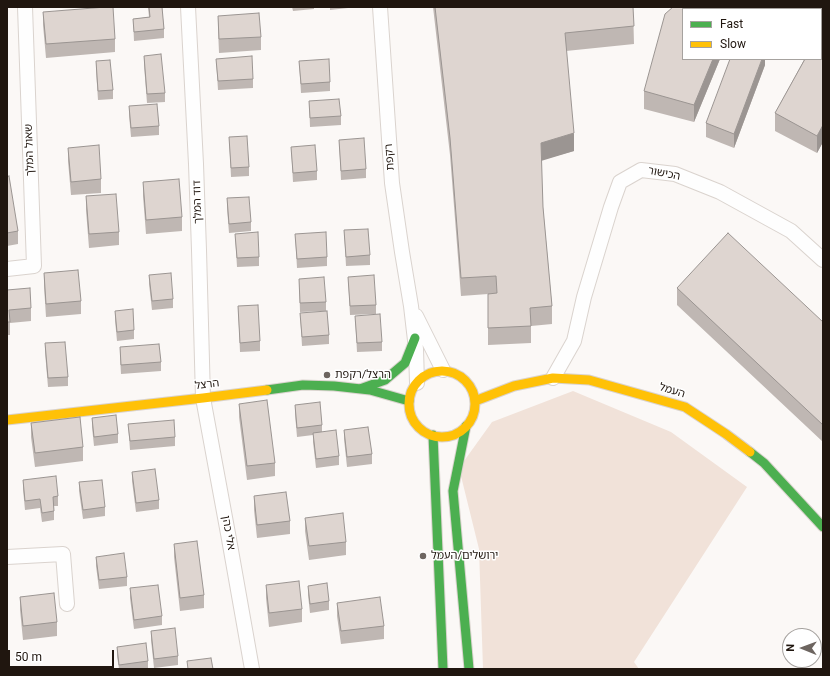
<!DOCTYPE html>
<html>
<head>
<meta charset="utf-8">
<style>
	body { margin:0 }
	#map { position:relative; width:830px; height:676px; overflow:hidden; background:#fbf8f6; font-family:Roboto,sans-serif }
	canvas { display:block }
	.frame { position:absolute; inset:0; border:8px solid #20160f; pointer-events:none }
	.legend { position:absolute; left:682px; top:8px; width:140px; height:52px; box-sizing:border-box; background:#fff; border:1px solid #a6a29f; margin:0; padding:5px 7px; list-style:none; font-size:12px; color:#20160f }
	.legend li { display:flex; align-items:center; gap:8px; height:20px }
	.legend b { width:20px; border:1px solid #a6a29f }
	.north { position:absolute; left:782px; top:628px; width:40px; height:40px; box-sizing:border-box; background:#fff; border:1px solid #a6a29f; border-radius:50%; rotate:271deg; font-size:11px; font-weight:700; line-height:16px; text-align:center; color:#20160f }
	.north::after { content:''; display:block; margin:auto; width:14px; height:18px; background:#6d6560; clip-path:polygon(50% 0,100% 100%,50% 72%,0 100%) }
	.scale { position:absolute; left:8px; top:650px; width:106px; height:18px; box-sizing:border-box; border:2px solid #20160f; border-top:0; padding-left:5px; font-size:12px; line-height:14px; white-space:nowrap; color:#20160f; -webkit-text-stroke:3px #fff; paint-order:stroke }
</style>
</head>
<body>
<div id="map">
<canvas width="830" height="676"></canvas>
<div class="frame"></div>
<ul class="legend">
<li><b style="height:5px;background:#4caf50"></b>Fast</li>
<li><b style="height:5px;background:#ffc107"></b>Slow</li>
</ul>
<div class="north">N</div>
<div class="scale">50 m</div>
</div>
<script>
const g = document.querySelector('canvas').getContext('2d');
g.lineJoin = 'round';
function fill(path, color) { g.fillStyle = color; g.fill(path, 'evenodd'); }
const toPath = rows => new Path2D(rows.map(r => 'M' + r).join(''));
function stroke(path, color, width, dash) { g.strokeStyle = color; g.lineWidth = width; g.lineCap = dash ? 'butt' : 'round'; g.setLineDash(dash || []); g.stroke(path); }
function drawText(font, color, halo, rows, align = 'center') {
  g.font = font + ' Roboto,"Noto Sans Hebrew",sans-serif'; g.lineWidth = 3; g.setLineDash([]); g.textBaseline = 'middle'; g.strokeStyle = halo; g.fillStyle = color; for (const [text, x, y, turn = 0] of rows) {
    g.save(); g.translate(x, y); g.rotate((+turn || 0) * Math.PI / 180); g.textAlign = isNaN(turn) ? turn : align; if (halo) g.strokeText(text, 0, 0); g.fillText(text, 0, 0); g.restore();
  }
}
const green = toPath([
	[573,391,671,432,747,487,634,662,639,669,483,669,479,549,459,468,492,422]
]);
const street = toPath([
	[188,7,196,164,199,250,203,398,229,539,252,669],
	[380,7,392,183,402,252,411,306,416,349,417,383],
	[7,269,34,266,25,7],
	[416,316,443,370],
	[553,378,574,341,584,297,611,207,620,182,641,170,675,174,720,192,791,231,823,260],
	[7,557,63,554,67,604]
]);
const fast = toPath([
	[360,389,385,380,405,363,415,338],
	[267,390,303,385,334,386,370,390,409,401],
	[466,426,453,491,469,669],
	[433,435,443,669],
	[750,452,764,463,823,527]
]);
const slow = toPath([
	'409 404a33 33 0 1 1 66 0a33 33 0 1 1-66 0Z',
	[475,401,514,386,553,378,589,380,685,407,726,434,750,452],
	[7,420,203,398,267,390]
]);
const wall = toPath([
	[148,7,162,7,164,29,164,38,134,41,133,19,149,17],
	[292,7,314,7,314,9,293,11],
	[330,7,357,7,330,10],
	[433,7,633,7,634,44,566,51,574,151,541,160,543,207,552,306,552,324,531,326,531,343,488,345,488,294,461,296,450,155],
	[43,12,115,39,115,52,46,58,43,25],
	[218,16,261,37,261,50,219,53,218,29],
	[823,25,823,142,817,153,775,131,775,113],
	[144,56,165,93,165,102,147,103,144,65],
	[216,59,253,79,253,88,218,90],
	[683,59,720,59,694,122,644,109,644,91],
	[765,59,765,65,734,148,706,137,706,123],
	[96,61,113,90,113,99,98,100,96,70],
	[299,61,330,82,330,91,301,93],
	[309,101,341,116,341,125,310,127],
	[129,106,159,126,159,135,131,137,129,115],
	[229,137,249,167,249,176,231,177],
	[339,140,366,169,366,178,341,180],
	[291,147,317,171,317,180,293,182],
	[68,148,101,179,101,193,71,195,68,161],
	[7,177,18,231,18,244,7,246],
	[143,182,182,217,182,231,146,234,143,196],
	[86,196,119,232,119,245,89,248,86,210],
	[227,198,251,222,251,231,229,233,227,208],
	[344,230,370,255,370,265,346,266],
	[235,234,259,257,259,266,237,267],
	[295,234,327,257,327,266,297,268],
	[44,273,81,301,81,314,46,317,44,286],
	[149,275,173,299,173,308,152,310,149,284],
	[348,277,376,305,376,314,350,315],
	[299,279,326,302,326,311,300,312],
	[677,288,823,322,823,442,677,305],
	[7,290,31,308,31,321,10,323,10,335,7,335],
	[238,306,260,341,260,351,240,352],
	[115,311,134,330,134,339,117,341,115,320],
	[300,313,329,335,329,344,302,346],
	[355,316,382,342,382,351,357,352],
	[45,343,68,377,68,386,48,387,45,352],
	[120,347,161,362,161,371,121,374,120,357],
	[239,404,275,463,275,476,247,480,239,417],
	[295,405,322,425,322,432,339,456,339,465,316,468,313,442,313,435,297,437,295,414],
	[92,418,118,434,118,443,94,446,92,427],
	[31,423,83,447,83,461,35,467,31,437],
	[128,424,175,437,175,446,130,450],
	[344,430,372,454,372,464,347,467,344,439],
	[132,472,159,500,159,509,136,512,132,481],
	[23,480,58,496,58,506,54,506,54,520,42,522,40,508,25,510,23,489],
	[79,482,105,507,105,516,83,519,79,491],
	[254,496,290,521,290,534,257,538,254,510],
	[305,518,346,542,346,555,309,560,305,531],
	[174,544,204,595,204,608,180,611,174,557],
	[96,557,127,577,127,586,99,589,96,566],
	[266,585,302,609,302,622,269,627,266,598],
	[308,586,329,601,329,610,310,613,308,595],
	[130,588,162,616,162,625,134,629,130,598],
	[20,597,57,622,57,636,23,640,20,610],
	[337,603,384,626,384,639,341,644,337,616],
	[151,631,178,656,178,665,154,668,151,640],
	[117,647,148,661,148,669,119,669,117,656]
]);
const shadedWall = toPath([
	[713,59,720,59,694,122,694,105],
	[762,59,765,59,765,65,734,148,734,134],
	[823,125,823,142,817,153,817,136],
	[574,133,574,151,541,161,541,143]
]);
const building = toPath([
	[106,7,113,7,115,39,46,44,43,12,106,7],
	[149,7,162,7,164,29,134,32,133,19,150,17,149,7],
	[435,7,633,7,634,26,565,33,574,133,541,143,543,207,552,306,530,308,531,326,488,328,488,294,497,293,496,276,461,278,450,138,435,7],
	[673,7,703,7,705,9,683,9,683,59,713,59,694,105,644,91,665,14,673,7],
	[259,13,261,37,219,39,218,16,259,13],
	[823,25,823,125,817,136,775,113,805,59,821,59,821,29,823,25],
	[161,54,165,93,147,94,144,56,161,54],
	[252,56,253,79,218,81,216,59,252,56],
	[329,59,330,82,301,84,299,61,329,59],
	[730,59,762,59,734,134,706,123,730,59],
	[110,60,113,90,98,91,96,61,110,60],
	[339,99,341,116,310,118,309,101,339,99],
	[157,104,159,126,131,128,129,106,157,104],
	[247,136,249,167,231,168,229,137,247,136],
	[364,138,366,169,341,171,339,140,364,138],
	[99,145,101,179,71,182,68,148,99,145],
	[315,145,317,171,293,173,291,147,315,145],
	[9,176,18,231,7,233,7,177,9,176],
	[179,179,182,217,146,220,143,182,179,179],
	[116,194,119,232,89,234,86,196,116,194],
	[249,197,251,222,229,224,227,198,249,197],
	[368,229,370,255,346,257,344,230,368,229],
	[258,232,259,257,237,258,235,234,258,232],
	[326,232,327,257,297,259,295,234,326,232],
	[728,233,823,322,823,425,677,288,728,233],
	[78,270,81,301,46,304,44,273,78,270],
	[171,273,173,299,152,301,149,275,171,273],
	[374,275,376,305,350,306,348,277,374,275],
	[324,277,326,302,300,303,299,279,324,277],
	[30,288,31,308,9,310,10,322,7,322,7,290,30,288],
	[258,305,260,341,240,343,238,306,258,305],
	[133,309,134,330,117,332,115,311,133,309],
	[327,311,329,335,302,337,300,313,327,311],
	[380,314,382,342,357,343,355,316,380,314],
	[65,342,68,377,48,378,45,343,65,342],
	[159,344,161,362,121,365,120,347,159,344],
	[267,400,275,463,247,466,239,404,267,400],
	[320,402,322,425,297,428,295,405,320,402],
	[116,415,118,434,94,437,92,418,116,415],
	[80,417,83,447,35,453,31,423,80,417],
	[174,420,175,437,130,441,128,424,174,420],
	[368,427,372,454,347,457,344,430,368,427],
	[336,430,339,456,316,459,313,433,336,430],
	[155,469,159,500,136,503,132,472,155,469],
	[56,476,58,496,53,497,54,511,42,513,40,499,25,501,23,480,56,476],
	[102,480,105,507,83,510,79,482,102,480],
	[286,492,290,521,257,525,254,496,286,492],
	[343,513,346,542,309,546,305,518,343,513],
	[197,541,204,595,180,598,174,544,197,541],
	[124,553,127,577,99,580,96,557,124,553],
	[299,581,302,609,269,613,266,585,299,581],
	[327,583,329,601,310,604,308,586,327,583],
	[158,585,162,616,134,620,130,588,158,585],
	[54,593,57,622,23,626,20,597,54,593],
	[380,597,384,626,341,631,337,603,380,597],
	[175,628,178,656,154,659,151,631,175,628],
	[146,643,148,661,119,665,117,647,146,643],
	[211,658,213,669,188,669,187,661,211,658]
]);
const markers = [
	[327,375,4,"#6d6560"],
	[423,556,4,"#6d6560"]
];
const streetNames = [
	["שאול המלך",30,150,-92],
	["רקפת",390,157,-94],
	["הכישור",664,174,11],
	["דוד המלך",198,202,-92],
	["הרצל",207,385,-7],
	["העמל",672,391,17],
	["אלי כהן",228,533,80]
];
const poiNames = [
	["הרצל/רקפת",335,375],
	["ירושלים/העמל",431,556]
];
fill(green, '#f1e2d9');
stroke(street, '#dad3ce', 16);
stroke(fast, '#dad3ce', 11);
stroke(slow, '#dad3ce', 11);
stroke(street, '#fefefe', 14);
stroke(fast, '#4caf50', 9);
stroke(slow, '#ffc107', 9);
fill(wall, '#bfb7b3');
fill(shadedWall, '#9b9592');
fill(building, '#ded5d0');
stroke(building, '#9b9592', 1);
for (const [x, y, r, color] of markers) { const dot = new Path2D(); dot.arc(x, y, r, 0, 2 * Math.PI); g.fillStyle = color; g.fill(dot); stroke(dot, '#fff', 1.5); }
drawText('11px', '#20160f', '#fff', streetNames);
drawText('11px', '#20160f', '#fff', poiNames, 'left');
</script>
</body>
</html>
